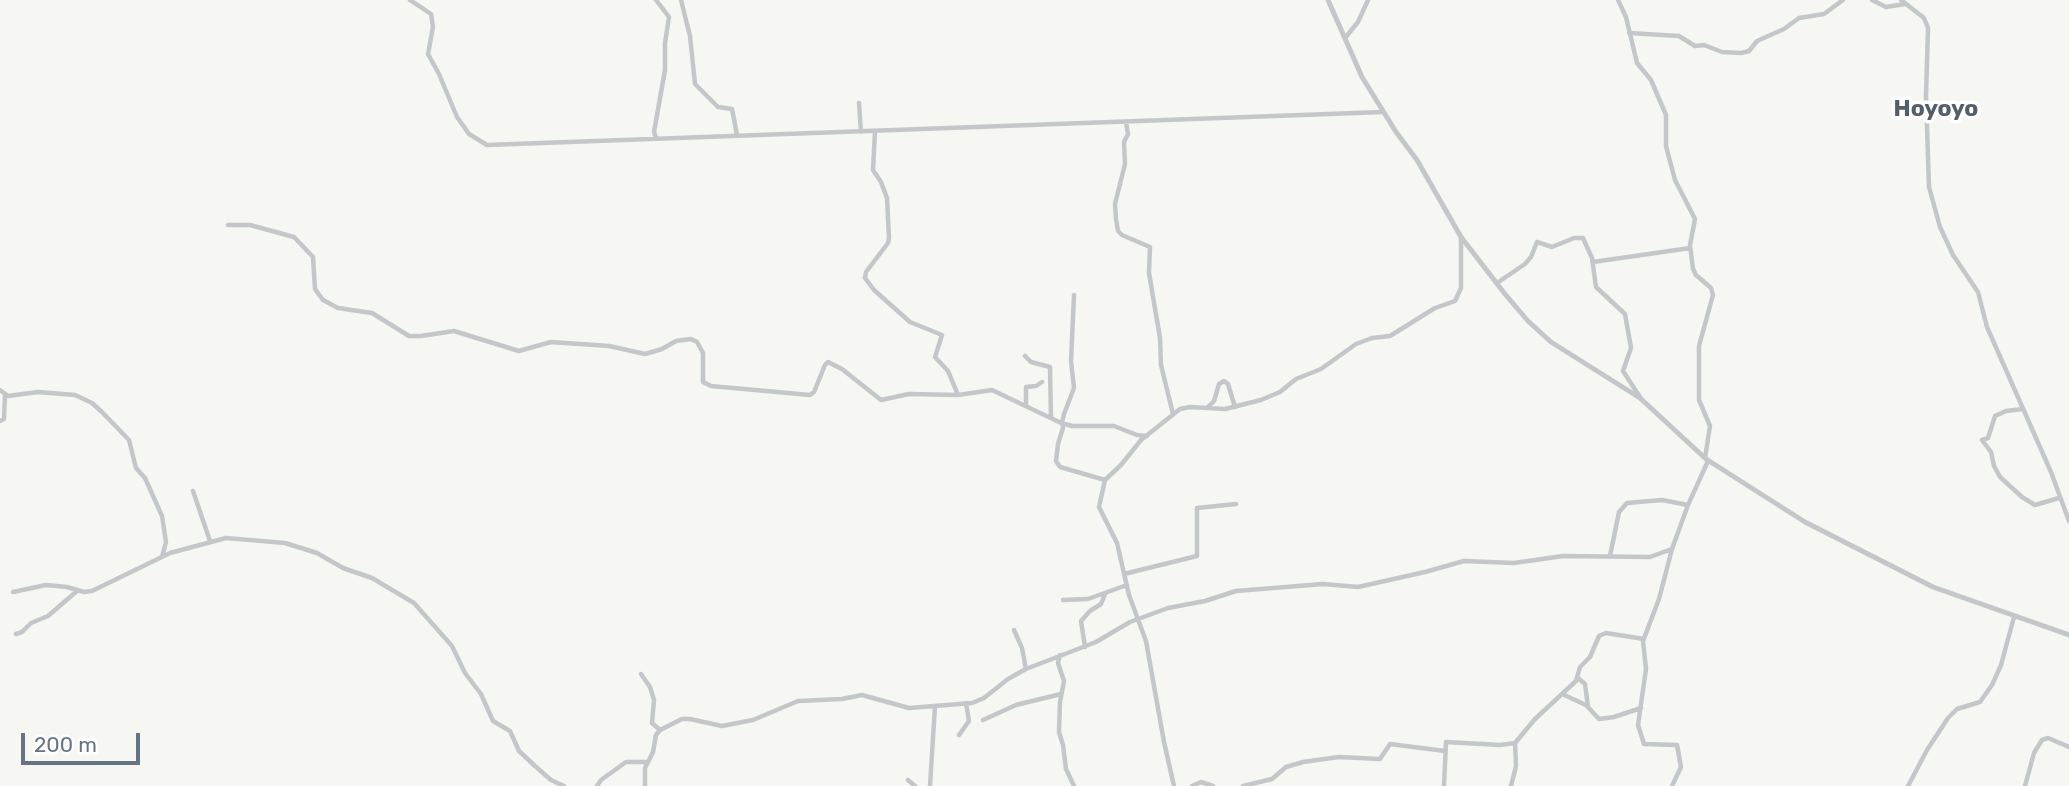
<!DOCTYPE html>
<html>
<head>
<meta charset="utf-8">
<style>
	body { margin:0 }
	#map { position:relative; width:2069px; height:786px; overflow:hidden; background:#f6f6f2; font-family:Rubik,sans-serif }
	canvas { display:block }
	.scale { position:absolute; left:21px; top:733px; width:119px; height:32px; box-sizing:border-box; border:4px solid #647484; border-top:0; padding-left:9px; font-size:21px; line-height:24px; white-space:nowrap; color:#647484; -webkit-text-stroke:5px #fff; paint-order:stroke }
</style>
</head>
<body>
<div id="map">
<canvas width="2069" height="786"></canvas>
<div class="scale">200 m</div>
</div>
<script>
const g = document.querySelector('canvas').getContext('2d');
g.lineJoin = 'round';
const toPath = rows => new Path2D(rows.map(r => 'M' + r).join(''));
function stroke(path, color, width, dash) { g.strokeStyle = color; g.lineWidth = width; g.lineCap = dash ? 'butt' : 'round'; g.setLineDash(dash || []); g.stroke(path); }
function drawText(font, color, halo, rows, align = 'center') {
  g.font = font + ' Rubik,sans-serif'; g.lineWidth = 7; g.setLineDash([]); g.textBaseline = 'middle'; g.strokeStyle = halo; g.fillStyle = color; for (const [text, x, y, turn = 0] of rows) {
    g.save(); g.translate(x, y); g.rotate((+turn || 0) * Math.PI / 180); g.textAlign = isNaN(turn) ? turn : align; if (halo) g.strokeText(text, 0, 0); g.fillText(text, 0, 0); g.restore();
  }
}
const minor = toPath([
	[410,0,431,14,433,27,428,54,439,74,457,117,469,134,487,145,1383,112],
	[681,0,690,36,695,84,718,107,732,109,737,135],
	[1618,0,1626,17,1637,63,1651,80,1666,115,1666,146,1675,180,1695,219,1690,245,1693,269,1696,275,1711,288,1713,295,1699,346,1699,400,1710,426,1705,458],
	[1872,0,1886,7,1905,4],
	[1901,0,1924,18,1928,28,1926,96,1929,187,1940,227,1953,255,1978,292,1987,327,2051,472,2069,521],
	[1629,33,1679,36,1695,46,1704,45,1722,52,1741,53,1749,51,1757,41,1784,29,1799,18,1824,14,1843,0],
	[1345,38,1358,22,1368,0],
	[859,103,861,132],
	[1126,122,1128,134,1124,142,1125,164,1115,204,1116,219,1118,231,1122,235,1150,247,1149,273,1160,338,1161,365,1173,414],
	[875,131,873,170,881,182,887,198,889,238,888,243,866,272,865,278,874,290,910,322,942,335,935,357,948,371,958,395],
	[656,138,654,132,665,70,665,43,669,17,656,0],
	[228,225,250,225,294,237,313,257,315,289,323,300,338,308,372,313,409,336,421,336,454,331,519,351,551,342,609,346,645,354,662,349,676,341,691,339,697,342,703,353,703,382,711,386,810,395,814,392,825,365,828,362,842,369,881,400,909,394,958,395,992,390,1059,422,1072,426,1114,426,1137,435,1147,436],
	[1593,262,1690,248],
	[1497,283,1525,264,1531,257,1537,242,1552,247,1574,238,1583,238,1592,258,1596,287,1625,314,1631,348,1623,371,1640,397],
	[1074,295,1071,361,1074,388,1064,414,1062,423,1063,428,1058,444,1056,461,1060,467,1105,480],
	[1025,356,1031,362,1050,367,1051,418],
	[0,390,8,396,38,392,75,395,92,403,102,412,129,440,136,468,145,478,162,516,166,542,162,557],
	[1026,406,1026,387,1036,386,1042,382],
	[1208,407,1214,401,1219,384,1224,381,1228,384,1235,407],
	[2023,409,2006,411,1995,416,1988,438,1982,440,1991,452,1994,466,2000,477,2022,497,2035,505,2059,498],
	[0,421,4,419,5,395],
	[193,491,210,541],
	[1610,556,1619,512,1627,503,1662,500,1688,505],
	[1124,574,1197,556,1197,508,1236,504],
	[13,592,46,585,67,587,84,592,92,591,170,553,226,538,285,543,317,553,343,568,372,578,414,603,452,646,465,673,481,694,493,721,510,731,519,751,535,766,551,780,564,786],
	[1063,600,1088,599,1127,585],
	[1014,630,1022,648,1026,669],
	[16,634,22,632,31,623,48,616,77,591],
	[1085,647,1081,621,1090,611,1101,604,1105,594],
	[1060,655,1058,663,1064,681,1060,702,1059,732,1063,745,1066,769,1074,786],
	[641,674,650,687,654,700,652,723,660,730],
	[1578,678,1585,684,1588,707],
	[1562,694,1586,705,1599,719,1614,717,1641,708],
	[983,720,1016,705,1061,694],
	[959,735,969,721,966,703],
	[908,780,915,786],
	[597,786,601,780,626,762,647,762],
	[645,786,645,768,653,752,656,735,660,730,682,719,690,719,722,726,753,720,798,701,842,699,862,695,909,708,972,703,984,698,1008,679,1026,669,1096,642,1130,622,1168,608,1205,601,1236,591,1323,584,1358,587,1425,572,1464,561,1514,563,1563,556,1650,557,1672,549],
	[930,786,935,706],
	[1174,786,1164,742,1146,641,1129,595,1117,543,1099,507,1105,480,1121,465,1141,440,1180,409,1190,407,1225,409,1261,400,1280,392,1296,379,1321,369,1356,344,1372,338,1390,336,1435,308,1455,301,1461,288,1461,237],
	[1192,786,1201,782,1213,786],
	[1243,786,1272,779,1286,767,1303,762,1339,757,1380,759,1390,744,1445,751],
	[1444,786,1446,742,1500,745,1515,743,1535,719,1576,681,1580,667,1590,657,1599,636,1606,633,1644,639],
	[1511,786,1516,766,1515,743],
	[1672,786,1681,767,1677,745,1644,744,1638,725,1646,669,1643,641,1659,599,1672,549,1688,505,1708,461],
	[1908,786,1927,750,1948,718,1957,709,1980,702,1992,685,2001,665,2014,617],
	[2025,786,2034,753,2042,740,2048,738,2069,747]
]);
const tertiary = toPath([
	[1328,0,1362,77,1396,132,1417,160,1461,237,1505,294,1528,321,1551,342,1640,398,1706,459,1805,522,1933,587,2069,635]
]);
const quarterNames = [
	["Hoyoyo",1936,109]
];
stroke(minor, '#c3c7ca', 4.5);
stroke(tertiary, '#c3c7ca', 5);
drawText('bold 23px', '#525e69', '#fff', quarterNames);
</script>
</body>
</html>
